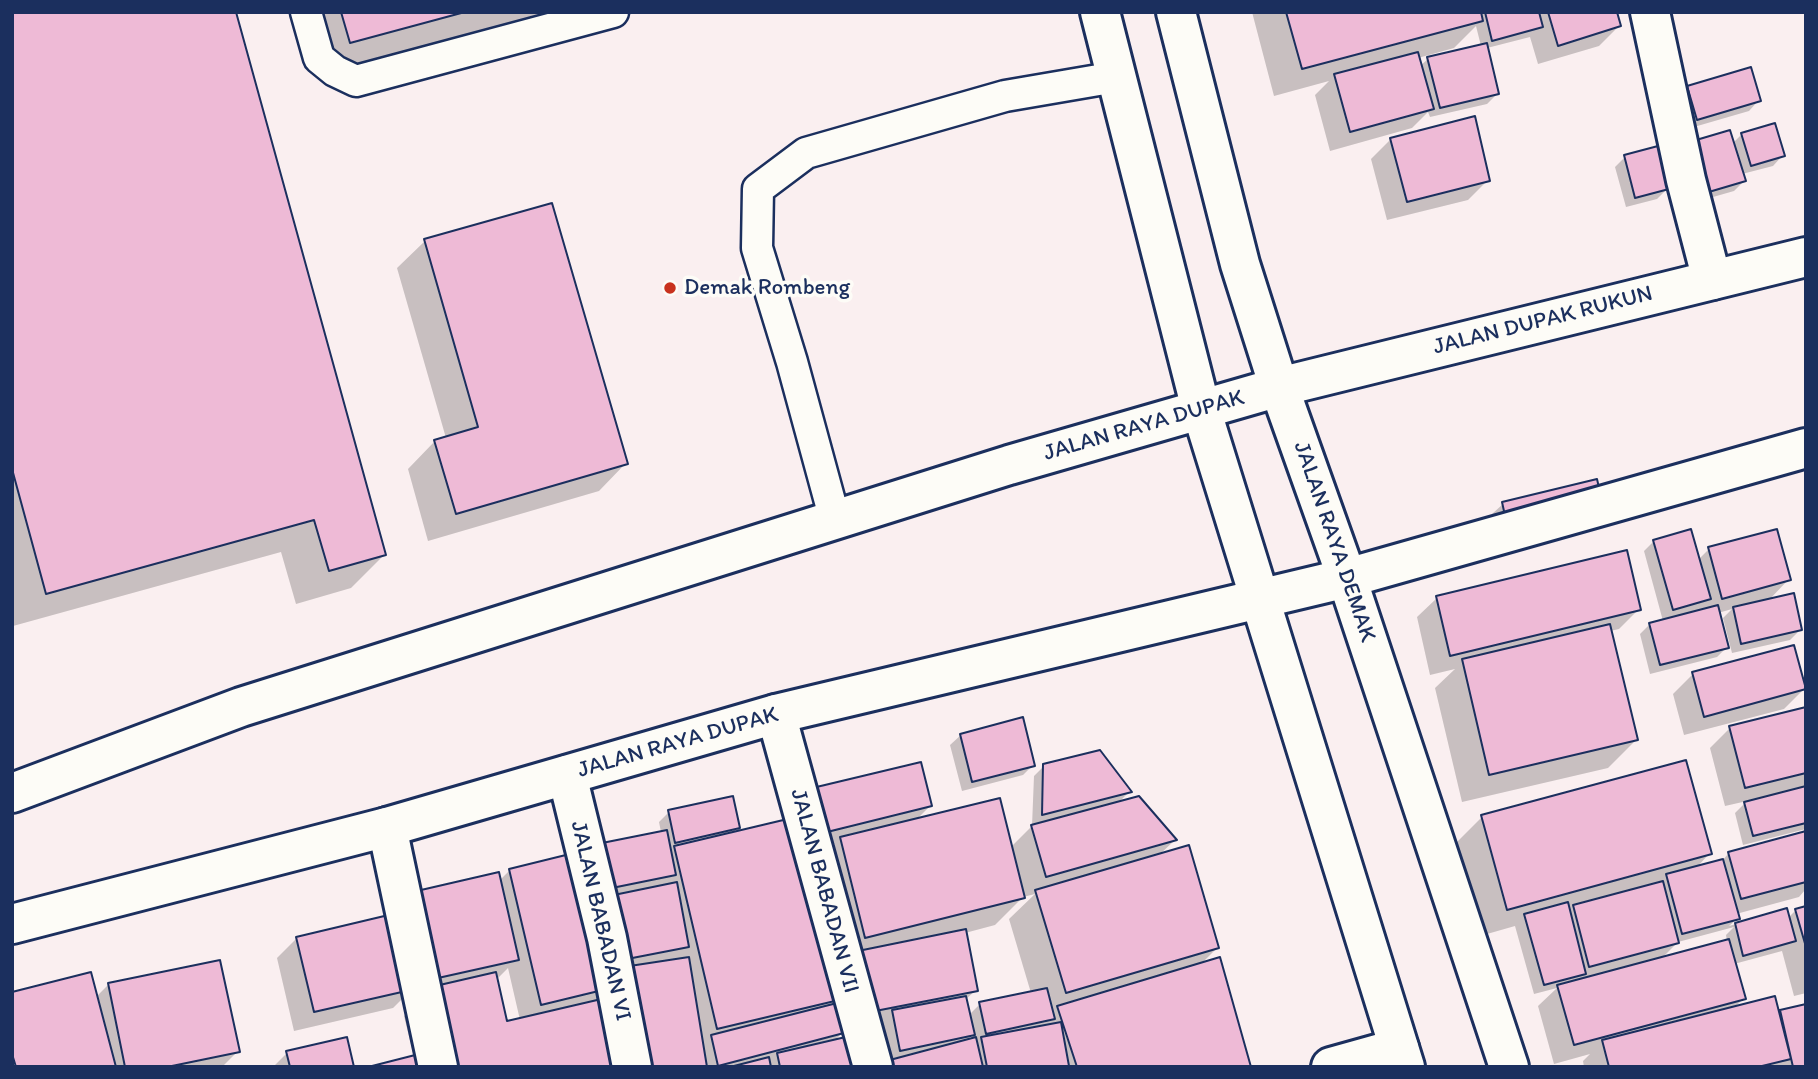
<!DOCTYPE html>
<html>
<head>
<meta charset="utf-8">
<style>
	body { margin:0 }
	#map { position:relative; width:1818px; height:1079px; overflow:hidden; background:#faeff0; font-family:Itim,sans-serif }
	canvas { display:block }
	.frame { position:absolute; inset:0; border:14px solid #1b2f5e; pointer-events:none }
</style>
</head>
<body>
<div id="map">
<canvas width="1818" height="1079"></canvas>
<div class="frame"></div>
</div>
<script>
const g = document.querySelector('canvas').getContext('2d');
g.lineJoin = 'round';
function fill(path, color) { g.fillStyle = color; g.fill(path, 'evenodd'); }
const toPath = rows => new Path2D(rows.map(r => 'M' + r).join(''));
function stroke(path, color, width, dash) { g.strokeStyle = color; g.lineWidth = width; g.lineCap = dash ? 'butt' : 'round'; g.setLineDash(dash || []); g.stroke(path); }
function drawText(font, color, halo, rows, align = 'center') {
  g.font = font + ' Itim,sans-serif'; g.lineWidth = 7; g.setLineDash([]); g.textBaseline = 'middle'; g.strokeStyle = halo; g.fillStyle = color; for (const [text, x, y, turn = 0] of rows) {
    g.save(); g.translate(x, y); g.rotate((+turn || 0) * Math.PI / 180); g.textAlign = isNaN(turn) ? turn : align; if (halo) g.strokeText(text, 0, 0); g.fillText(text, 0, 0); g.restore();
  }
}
const shadow = toPath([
	[12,12,384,555,351,588,296,604,281,552,13,626],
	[298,12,553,12,317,75],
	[1252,12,1615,12,1619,26,1599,46,1538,64,1530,37,1487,48,1497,94,1487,104,1430,117,1428,112,1412,128,1330,151,1315,95,1329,81,1274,96],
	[1476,26,1481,46,1428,59,1420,66,1418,58,1454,48],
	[1688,88,1759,100,1749,111,1687,129,1678,98],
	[1742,134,1783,155,1773,166,1742,174,1744,181,1734,191,1692,203,1733,143],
	[1391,139,1488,180,1468,200,1387,220,1371,159],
	[1625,157,1667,189,1657,199,1626,207,1615,167],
	[425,241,626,463,599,491,428,541,408,469,435,441,446,438,397,268],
	[1503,504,1590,511,1497,534,1492,514],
	[1654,541,1698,560,1709,549,1789,579,1768,601,1800,630,1790,640,1732,653,1723,618,1732,609,1718,613,1727,647,1717,657,1650,674,1640,634,1650,624,1663,621,1644,551],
	[1437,598,1639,609,1619,629,1610,631,1636,740,1608,768,1462,802,1435,688,1455,669,1430,675,1417,617],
	[1693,674,1804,689,1784,709,1684,735,1673,694],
	[1806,709,1806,829,1743,845,1735,813,1747,801,1725,806,1710,748,1730,728],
	[961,735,1033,765,1023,775,962,791,950,745],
	[1044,766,1129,792,1118,803,1175,840,1158,856,1217,948,1200,965,1250,1067,883,1067,891,1061,883,1024,845,1032,845,1030,833,1042,854,1067,374,1067,414,1057,404,1016,425,996,408,993,393,1008,294,1031,277,958,297,938,389,916,499,881,510,870,592,899,661,832,659,822,669,812,738,828,731,834,930,806,916,820,1011,847,1032,826,1034,776],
	[835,844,813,866,802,852],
	[1035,894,1009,919,1031,993,980,1004,969,1015,965,1000,976,990,965,933,995,925,1023,897],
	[508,968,520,1020,506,1023,496,980],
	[605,992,606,1000,593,1003],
	[839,998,841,1027,831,1006],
	[974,1033,975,1039,966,1041],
	[1482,817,1710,853,1696,868,1722,861,1728,854,1806,833,1806,892,1805,890,1799,897,1736,914,1738,918,1729,926,1786,910,1788,918,1796,910,1806,908,1806,993,1794,996,1782,951,1734,964,1744,998,1733,1009,1777,1012,1806,1005,1806,1067,1584,1067,1583,1061,1590,1054,1554,1064,1538,1006,1557,988,1534,994,1515,926,1480,936,1454,845],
	[1734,927,1726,935,1727,941,1661,959,1678,942],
	[109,984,238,1051,222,1067,12,1067,12,994,96,997],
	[287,1053,352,1067,273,1067]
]);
const building = toPath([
	[12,12,236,12,386,555,329,571,314,520,46,594,12,469,12,12],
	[341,12,465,12,350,43,341,12],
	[1286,12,1481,12,1483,21,1302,69,1286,12],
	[1485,12,1539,12,1543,27,1492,41,1485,12],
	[1548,12,1617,12,1621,26,1558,46,1548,12],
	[1487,43,1499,94,1440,108,1427,57,1487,43],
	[1418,52,1434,109,1350,132,1334,74,1418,52],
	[1751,67,1761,101,1697,120,1687,86,1751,67],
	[1475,116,1490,181,1407,202,1390,138,1475,116],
	[1775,123,1785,156,1751,166,1741,133,1775,123],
	[1730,130,1746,181,1702,194,1686,143,1730,130],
	[1658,146,1669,189,1635,198,1624,155,1658,146],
	[552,203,628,464,456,514,434,440,478,427,424,239,552,203],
	[1597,479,1602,501,1507,525,1502,502,1597,479],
	[1691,529,1711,599,1673,610,1653,540,1691,529],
	[1777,529,1791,580,1722,599,1708,547,1777,529],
	[1627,550,1641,610,1450,656,1436,596,1627,550],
	[1794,593,1802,630,1741,644,1733,607,1794,593],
	[1718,605,1729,648,1660,665,1649,623,1718,605],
	[1610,624,1638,740,1489,775,1462,659,1610,624],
	[1794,645,1806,689,1704,717,1692,672,1794,645],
	[1806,707,1806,773,1745,788,1729,726,1806,707],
	[1023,717,1035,766,972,782,960,734,1023,717],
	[1100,750,1132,792,1042,815,1043,764,1100,750],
	[1686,760,1712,854,1507,910,1481,815,1686,760],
	[921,762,932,806,815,835,804,790,921,762],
	[1806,786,1806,823,1753,836,1744,802,1806,786],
	[733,796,740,828,675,843,668,810,733,796],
	[1139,796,1177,840,1046,877,1031,825,1139,796],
	[1000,798,1025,898,865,938,840,837,1000,798],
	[796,817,839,1000,717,1029,674,846,796,817],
	[667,830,676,875,602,890,592,845,667,830],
	[1806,831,1806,882,1741,899,1728,852,1806,831],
	[1189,845,1219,948,1066,993,1035,890,1189,845],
	[578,852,611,988,541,1005,509,869,578,852],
	[1723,859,1740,919,1682,934,1666,874,1723,859],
	[499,872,519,960,429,980,408,893,499,872],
	[1663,881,1679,943,1589,967,1573,905,1663,881],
	[677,882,689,947,622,960,609,896,677,882],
	[1568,902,1586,974,1544,985,1524,914,1568,902],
	[1806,906,1806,947,1795,909,1806,906],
	[1787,908,1796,941,1743,956,1735,923,1787,908],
	[397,913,415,989,314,1012,296,937,397,913],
	[966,929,978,991,865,1013,853,952,966,929],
	[1729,939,1746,999,1574,1045,1557,985,1729,939],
	[689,957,707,1067,639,1067,623,967,689,957],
	[1220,957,1251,1067,1077,1067,1057,1006,1220,957],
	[220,960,240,1052,167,1067,125,1067,108,983,220,960],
	[91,972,116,1067,16,1067,12,1054,12,992,91,972],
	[496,972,507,1021,610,997,626,1067,448,1067,431,987,496,972],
	[1047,988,1055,1019,986,1034,979,1002,1047,988],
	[966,996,975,1035,900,1051,892,1010,966,996],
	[1775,996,1791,1059,1758,1067,1609,1067,1602,1040,1775,996],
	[837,1003,844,1033,718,1066,711,1035,837,1003],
	[1806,1004,1806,1067,1793,1067,1780,1010,1806,1004],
	[1061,1022,1069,1066,987,1067,981,1037,1061,1022],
	[850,1036,854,1067,780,1067,777,1053,850,1036],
	[347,1037,354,1067,290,1067,286,1051,347,1037],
	[976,1037,983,1067,888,1067,886,1061,976,1037],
	[423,1053,426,1067,372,1067,372,1066,423,1053],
	[769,1057,771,1067,730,1067,769,1057]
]);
const service = toPath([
	[306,12,319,58,335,71,356,81,613,12],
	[835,520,792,362,757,248,758,189,806,153,1005,96,1116,77]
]);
const minor = toPath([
	[1650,12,1686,180,1712,280],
	[776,714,873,1067],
	[567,775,607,938,632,1067],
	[387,827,438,1067],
	[1331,1067,1399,1048]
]);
const primary = toPath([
	[12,793,241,707,1009,465,1279,387,1806,257],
	[12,924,387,827,776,714,1347,578,1806,448]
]);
const trunk = toPath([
	[1100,12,1201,409,1405,1067],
	[1176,12,1240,264,1279,387,1347,578,1509,1067]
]);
const markers = [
	[670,288,7,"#c8321e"]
];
const poiNames = [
	["Demak Rombeng",684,288]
];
const streetNames = [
	["JALAN DUPAK RUKUN",1543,321,-14],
	["JALAN RAYA DUPAK",1144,426,-16],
	["JALAN RAYA DEMAK",1334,542,71],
	["JALAN RAYA DUPAK",678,743,-16],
	["JALAN BABADAN VII",824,891,75],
	["JALAN BABADAN VI",600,921,77]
];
fill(shadow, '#0003');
fill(building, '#eebad6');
stroke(building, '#1b2f5e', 2);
stroke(service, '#1b2f5e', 35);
stroke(minor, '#1b2f5e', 44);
stroke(primary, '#1b2f5e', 44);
stroke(trunk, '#1b2f5e', 44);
stroke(service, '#fdfcf7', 30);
stroke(minor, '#fdfcf7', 38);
stroke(primary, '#fdfcf7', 38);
stroke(trunk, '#fdfcf7', 38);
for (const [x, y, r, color] of markers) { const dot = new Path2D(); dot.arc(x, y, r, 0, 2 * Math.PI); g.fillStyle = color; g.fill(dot); stroke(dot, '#fdfcf7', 2.5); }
drawText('23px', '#1b2f5e', '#fdfcf7', poiNames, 'left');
drawText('23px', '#1b2f5e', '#fdfcf7', streetNames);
</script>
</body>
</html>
